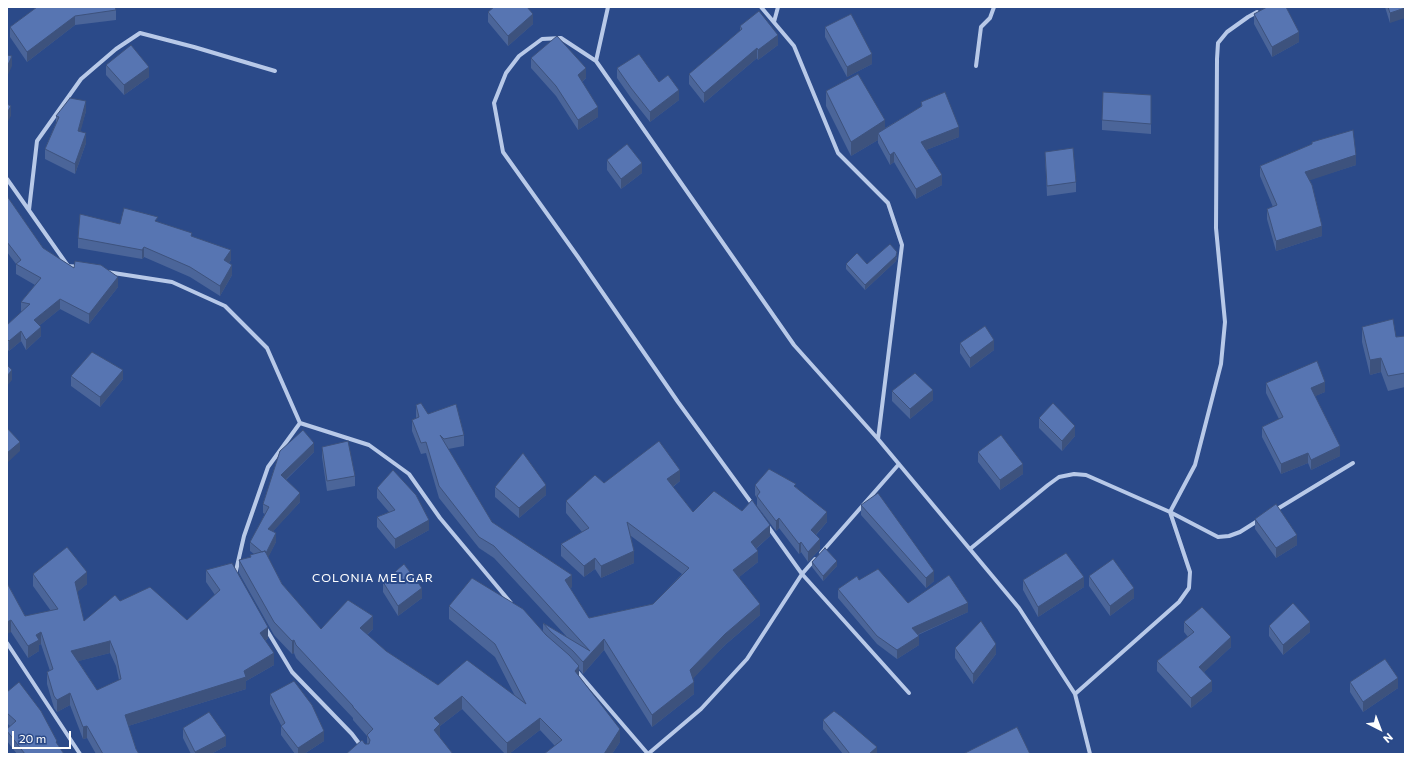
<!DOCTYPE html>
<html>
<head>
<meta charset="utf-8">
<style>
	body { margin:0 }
	#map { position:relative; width:1412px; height:761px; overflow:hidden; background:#2b4a89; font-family:Commissioner,sans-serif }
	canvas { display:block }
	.frame { position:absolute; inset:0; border:8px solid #fff; pointer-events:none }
	.north { position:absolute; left:1360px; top:709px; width:40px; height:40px; -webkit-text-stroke:3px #2b4a89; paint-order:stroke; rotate:138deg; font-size:11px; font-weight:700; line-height:16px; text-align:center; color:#fff }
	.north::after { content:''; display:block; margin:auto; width:14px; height:18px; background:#fff; clip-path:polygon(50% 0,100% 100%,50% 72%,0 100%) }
	.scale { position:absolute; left:12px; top:731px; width:59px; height:18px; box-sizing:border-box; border:2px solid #fff; border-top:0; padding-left:5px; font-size:12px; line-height:14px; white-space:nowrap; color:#fff; -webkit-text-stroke:3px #2b4a89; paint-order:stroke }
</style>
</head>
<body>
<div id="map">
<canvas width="1412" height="761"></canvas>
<div class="frame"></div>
<div class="north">N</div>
<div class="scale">20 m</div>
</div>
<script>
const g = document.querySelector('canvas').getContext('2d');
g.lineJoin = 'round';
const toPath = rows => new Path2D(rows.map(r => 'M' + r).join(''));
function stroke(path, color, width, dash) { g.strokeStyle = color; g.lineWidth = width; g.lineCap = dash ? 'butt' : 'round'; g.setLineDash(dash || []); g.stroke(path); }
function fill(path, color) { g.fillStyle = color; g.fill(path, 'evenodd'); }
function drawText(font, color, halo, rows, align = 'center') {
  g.font = font + ' Commissioner,sans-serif'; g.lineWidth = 4; g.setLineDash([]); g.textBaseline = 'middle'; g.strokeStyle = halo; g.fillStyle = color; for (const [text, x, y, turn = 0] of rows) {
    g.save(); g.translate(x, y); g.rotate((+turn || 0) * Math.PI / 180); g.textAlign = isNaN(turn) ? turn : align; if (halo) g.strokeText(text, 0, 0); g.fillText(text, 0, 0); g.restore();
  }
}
const minor = toPath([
	[608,7,596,61,794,345,878,439,1019,608,1075,694,1090,754],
	[761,7,794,46,838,153,888,203,902,245,878,439],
	[774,22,778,7],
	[596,61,561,38,542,39,519,56,506,73,494,103,503,152,578,257,678,402,753,505],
	[976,66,981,27,990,18,994,7],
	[7,179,68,266,79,267],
	[29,210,37,141,81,79,116,49,140,33,194,47,275,71],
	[107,272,172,282,225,306,267,348,300,423,369,445,409,474,440,518,511,603],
	[1274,511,1353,463],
	[767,525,802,574,909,693],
	[970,549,1048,485,1059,477,1074,474,1086,475,1170,512,1218,537,1229,536,1240,532,1259,520],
	[821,553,899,464],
	[235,575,244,536,268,467,300,423],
	[265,627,292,672,352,734,367,754],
	[7,643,80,754],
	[575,669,648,754],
	[1075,694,1179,602,1189,588,1190,572,1170,512,1195,465,1221,364,1225,322,1216,228,1217,59,1218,43,1227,32,1248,17,1257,12],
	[648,754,701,709,747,659,802,574,815,559]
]);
const wall = toPath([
	[33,7,115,7,116,10,116,20,75,25,27,62,10,37,10,27,35,9],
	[1385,7,1405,7,1390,23],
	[488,12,533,24,508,46,488,22],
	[1254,14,1299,42,1272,57,1254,24],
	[740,26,778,45,758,60,757,58,704,103,689,84,689,74,740,31],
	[825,27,872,64,847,77,825,37],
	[531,58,586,78,582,82,598,117,578,130,556,96,531,68],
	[106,65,149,77,124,95,106,75],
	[617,68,659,82,679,100,650,122,631,98,617,78],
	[826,91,885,128,921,107,921,102,959,137,926,150,942,185,916,199,894,162,890,165,878,143,878,140,851,156,826,106],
	[1151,95,1151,134,1102,130,1102,120],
	[86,111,80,131,86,143,75,174,45,159,45,149,56,123,56,116],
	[1312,142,1356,165,1309,180,1322,236,1276,251,1267,219,1267,209,1273,207,1260,176,1260,166,1312,144],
	[1045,152,1076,182,1076,192,1047,196],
	[607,160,642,173,621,189,607,170],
	[7,191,8,198,43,248,74,268,118,287,89,324,60,309,40,325,41,336,26,350,21,341,9,351,7,349,7,325,22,311,21,311,21,302,35,285,16,274,16,264,7,252],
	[158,222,192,236,231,260,229,263,232,275,220,296,190,277,144,257,142,259,78,248,78,238,120,224],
	[897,257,896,261,865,290,846,269,846,264,867,264],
	[1362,327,1396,337,1405,336,1405,387,1388,391,1381,372,1370,375,1362,342],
	[960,343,994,350,970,368,960,353],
	[71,376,123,379,100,407,71,386],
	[1266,383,1325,392,1315,396,1340,456,1311,470,1308,463,1281,474,1262,437,1262,427,1279,419,1266,393],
	[892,391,933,400,910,419,892,401],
	[416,405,428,414,464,435,464,446,448,449,492,522,572,587,570,588,589,618,653,604,682,574,631,536,634,563,601,578,595,569,584,577,561,556,561,544,582,532,566,513,566,501,604,483,680,481,673,487,693,512,770,536,756,549,758,562,739,577,760,615,725,645,693,678,694,694,652,727,604,650,583,674,579,669,579,676,620,742,612,754,544,754,555,746,540,730,509,754,505,754,462,709,440,726,440,737,365,744,367,744,367,736,353,720,353,718,296,658,294,653,292,654,274,635,239,573,239,560,250,557,250,555,254,554,250,551,250,542,265,514,263,513,263,504,280,451,314,452,286,480,300,502,273,531,276,542,268,557,282,584,321,629,373,629,367,635,386,651,438,685,515,696,495,657,449,619,449,606,543,632,543,623,567,637,494,558,479,548,439,498,426,453,421,454,412,431,412,420,416,418],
	[1039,418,1075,436,1062,451,1039,428],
	[322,447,355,476,355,486,327,491,322,457],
	[978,452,1023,474,1000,490,978,462],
	[755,485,796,487,827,522,816,535,820,549,808,562,801,552,799,554,779,528,776,531,757,506,757,498,755,495],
	[495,487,546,495,519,518,495,497],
	[377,488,429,530,395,549,377,527,377,517,389,512,377,498],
	[861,505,934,581,926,588,861,515],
	[1255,519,1297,545,1276,558,1255,529],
	[812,562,837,566,823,581,812,567],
	[206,570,268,638,265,641,274,665,246,681,246,689,128,726,136,749,139,754,96,754,87,738,83,739,70,705,57,712,54,708,47,684,47,672,50,671,41,644,39,645,39,651,28,658,11,632,7,583,25,616,51,611,33,586,33,574,87,584,77,592,84,621,120,601,187,620,215,595,206,582],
	[110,653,116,666,119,680,97,690,78,661],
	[1089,576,1134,598,1110,616,1089,586],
	[859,580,908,603,968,612,918,635,919,645,897,659,877,644,838,598,838,589],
	[1023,580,1084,587,1038,617,1023,590],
	[383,582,422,598,398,616,383,592],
	[1184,622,1231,647,1204,672,1212,691,1191,708,1157,671,1157,661,1188,637,1184,632],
	[1269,626,1310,632,1283,655,1269,636],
	[955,648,996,654,973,684,955,658],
	[1350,682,1398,688,1363,712,1350,692],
	[7,692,57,744,64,754,17,754,7,741,7,729,10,726,7,723],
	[270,694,324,741,304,754,295,754,281,735,281,725,270,704],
	[823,720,877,754,843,754,823,729],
	[183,728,226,746,211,754,191,754,183,738]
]);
const shadedWall = toPath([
	[1405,8,1405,18,1390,23,1390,13],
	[533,14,533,24,508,46,508,36],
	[75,16,75,25,27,62,27,52],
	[1299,32,1299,42,1272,57,1272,47],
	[778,35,778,45,758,60,758,50],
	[757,48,757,58,704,103,704,93],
	[872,54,872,64,847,77,847,67],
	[12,56,12,66,7,77,7,67],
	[149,67,149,77,124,95,124,85],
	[586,68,586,78,578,85,578,75],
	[679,90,679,100,650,122,650,112],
	[86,101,86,111,78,141,78,131],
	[11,106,11,116,7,123,7,113],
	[598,107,598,117,578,130,578,120],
	[885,120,885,135,878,133,878,140,851,156,851,142],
	[959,127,959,137,921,152,921,142],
	[86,133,86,143,75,174,75,164],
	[894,152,894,162,890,165,890,155],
	[1356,155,1356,165,1305,182,1305,172],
	[642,163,642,173,621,189,621,179],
	[942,175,942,185,916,199,916,189],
	[8,192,8,202,7,203,7,193],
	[1322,226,1322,236,1276,251,1276,241],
	[144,247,144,257,142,259,142,250],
	[231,250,231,260,224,270,224,260],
	[897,252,896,261,865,290,865,285],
	[232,265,232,275,220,296,220,286],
	[118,277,118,287,89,324,89,314],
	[60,299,60,309,34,330,34,320],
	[41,327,41,336,26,350,26,340],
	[21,331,21,341,9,351,9,341],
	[994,340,994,350,970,368,970,358],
	[1381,358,1381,372,1370,375,1370,360],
	[12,370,12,380,7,386,7,376],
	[123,370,123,379,100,407,100,397],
	[1325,382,1325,392,1311,398,1311,388],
	[933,390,933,400,910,419,910,409],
	[1075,426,1075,436,1062,451,1062,441],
	[20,442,20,451,7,463,7,453],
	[314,443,314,452,281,484,281,475],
	[1340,446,1340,456,1311,470,1311,460],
	[1308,453,1308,463,1281,474,1281,464],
	[1023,464,1023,474,1000,490,1000,480],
	[680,470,680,481,667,491,667,479],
	[546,485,546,495,519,518,519,508],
	[300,493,300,502,268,537,268,529],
	[827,512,827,522,811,540,811,530],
	[779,518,779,528,776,531,776,521],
	[429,520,429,530,395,549,395,539],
	[770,525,770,536,751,553,751,542],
	[276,533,276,542,265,564,265,555],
	[1297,535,1297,545,1276,558,1276,548],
	[820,539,820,549,808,562,808,552],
	[801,542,801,552,799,554,799,544],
	[634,551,634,563,601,578,601,566],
	[758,551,758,562,733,582,733,570],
	[595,558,595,569,584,577,584,566],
	[837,561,837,566,823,581,823,576],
	[934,571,934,581,926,588,926,578],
	[87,572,87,584,75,594,75,582],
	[572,575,572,587,565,592,565,580],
	[1084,577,1084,587,1038,617,1038,607],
	[422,588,422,598,398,616,398,606],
	[1134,588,1134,598,1110,616,1110,606],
	[968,603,968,612,912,637,912,628],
	[760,604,760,615,725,645,690,682,690,670,725,634],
	[373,616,373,629,360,641,360,628],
	[11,620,11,632,7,634,7,622],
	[1310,622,1310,632,1283,655,1283,645],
	[268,627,268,638,260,645,260,633],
	[41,632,41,644,39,645,39,651,28,658,28,646,36,635],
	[919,636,919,645,897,659,897,650],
	[1231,637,1231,647,1199,677,1199,667],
	[604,639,604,650,583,674,583,662],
	[294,640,294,653,292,654,292,641],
	[110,641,110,653,71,663,71,651],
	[996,644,996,654,973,684,973,674],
	[274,653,274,665,246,681,246,689,125,727,125,715,244,671],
	[579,666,579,679,575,671],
	[1398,678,1398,688,1363,712,1363,702],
	[1212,681,1212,691,1191,708,1191,698],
	[694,682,694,694,652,727,652,715],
	[70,693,70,705,57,712,57,700],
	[462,696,462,709,440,726,440,737,434,743,434,718],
	[540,718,540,730,509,754,507,754,507,743],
	[87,726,87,738,83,739,83,727],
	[620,729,620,742,612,754,604,754],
	[324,731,324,741,304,754,298,754,298,748],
	[226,736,226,746,211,754,195,754,195,752],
	[877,747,877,754,869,754]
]);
const building = toPath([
	[37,7,115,7,116,10,75,16,27,52,10,27,37,7],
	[494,7,527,7,533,14,508,36,488,12,494,7],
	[1267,7,1286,7,1299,32,1272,47,1254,14,1267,7],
	[1388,7,1405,7,1405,8,1390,13,1388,7],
	[759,11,778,35,758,50,757,48,704,93,689,74,742,29,740,26,759,11],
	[851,14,872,54,847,67,825,27,851,14],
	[557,36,586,68,578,75,598,107,578,120,556,86,531,58,557,36],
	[131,45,149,67,124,85,106,65,131,45],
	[639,54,659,82,668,75,679,90,650,112,631,88,617,68,639,54],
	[7,55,12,56,7,67,7,55],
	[858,74,885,120,851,142,826,91,858,74],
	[945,92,959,127,921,142,942,175,916,189,894,152,890,155,878,133,922,106,921,102,945,92],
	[1103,92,1151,95,1151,124,1102,120,1103,92],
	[70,98,86,101,78,131,86,133,75,164,45,149,59,117,56,116,70,98],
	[7,104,11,106,7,113,7,104],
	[1353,130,1356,155,1305,172,1312,185,1322,226,1276,241,1267,209,1277,205,1260,166,1312,144,1312,142,1353,130],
	[627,144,642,163,621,179,607,160,627,144],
	[1073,148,1076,182,1047,186,1045,152,1073,148],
	[7,196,43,248,74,268,75,261,101,265,118,277,89,314,60,299,34,320,41,327,26,340,21,331,9,341,7,339,7,325,30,304,21,302,41,278,16,264,21,260,7,242,7,196],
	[124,208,158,217,155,221,192,233,191,236,231,250,224,260,232,265,220,286,190,267,144,247,142,250,78,238,80,214,120,224,124,208],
	[890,244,897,252,896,256,865,285,846,264,857,253,867,264,890,244],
	[1393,319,1396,337,1405,336,1405,373,1388,376,1381,358,1370,360,1362,327,1393,319],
	[985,326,994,340,970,358,960,343,985,326],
	[92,352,123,370,100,397,71,376,92,352],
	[1317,361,1325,382,1311,388,1340,446,1311,460,1308,453,1281,464,1262,427,1283,417,1266,383,1317,361],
	[7,365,12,370,7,376,7,365],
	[915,373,933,390,910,409,892,391,915,373],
	[421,403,428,414,456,404,464,435,444,439,440,435,492,522,572,575,565,580,589,618,653,604,689,568,627,522,634,551,601,566,595,558,584,566,561,544,589,528,566,501,595,475,604,483,659,441,680,470,667,479,693,512,714,491,742,511,752,500,770,525,751,542,758,551,733,570,760,604,725,634,690,670,694,682,652,715,604,639,583,662,573,651,551,632,543,623,590,651,494,546,479,537,439,486,426,442,421,443,412,420,419,417,416,405,421,403],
	[1053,403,1075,426,1062,441,1039,418,1053,403],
	[7,428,20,442,7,453,7,428],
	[303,430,314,443,281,475,300,493,268,529,276,533,266,553,265,551,262,552,250,542,269,507,263,504,280,451,303,430],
	[1001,435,1023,464,1000,480,978,452,1001,435],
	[348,441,355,476,327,481,322,447,348,441],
	[523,453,546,485,519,508,495,487,523,453],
	[769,469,796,484,794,486,827,512,811,530,820,539,808,552,801,542,799,544,779,518,776,521,757,496,760,492,755,485,769,469],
	[393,470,416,495,429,520,395,539,377,517,395,510,377,488,393,470],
	[878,493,934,571,926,578,861,505,878,493],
	[1276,504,1297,535,1276,548,1255,519,1276,504],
	[67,547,87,572,75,582,84,621,115,595,120,601,150,587,187,620,220,590,206,570,232,563,268,627,260,633,274,653,244,671,246,677,125,715,136,749,139,754,103,754,87,726,83,727,70,693,57,700,54,696,47,672,53,669,41,632,36,635,39,640,28,646,11,620,7,622,7,583,25,616,58,609,33,574,67,547],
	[110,641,116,655,121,679,97,690,71,651,110,641],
	[825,548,837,561,823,576,812,562,825,548],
	[265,551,282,584,321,629,348,600,373,616,360,628,386,651,438,685,467,660,526,704,495,644,449,606,472,578,523,609,546,635,569,655,579,666,575,671,620,729,604,754,544,754,562,740,540,718,507,743,462,696,434,718,440,724,434,730,453,754,346,754,362,740,365,744,369,744,370,740,367,735,373,729,353,707,353,706,296,645,294,640,292,641,274,622,239,560,251,557,250,555,265,551],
	[1066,553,1084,577,1038,607,1023,580,1066,553],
	[1113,559,1134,588,1110,606,1089,576,1113,559],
	[404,564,422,588,398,606,383,582,404,564],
	[878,569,908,603,949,575,968,603,912,628,919,636,897,650,877,636,838,589,857,576,859,580,878,569],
	[1293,603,1310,622,1283,645,1269,626,1293,603],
	[1202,607,1231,637,1199,667,1212,681,1191,698,1157,661,1194,632,1184,622,1202,607],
	[981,621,996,644,973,674,955,648,981,621],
	[1385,659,1398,678,1363,702,1350,682,1385,659],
	[294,681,312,705,324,731,298,748,281,726,285,723,270,694,294,681],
	[19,682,41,711,57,741,56,742,64,754,25,754,7,731,7,729,16,721,7,713,7,692,19,682],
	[834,711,842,717,877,747,869,754,850,754,823,720,834,711],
	[209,712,226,736,195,752,183,728,209,712],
	[1017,727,1030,754,963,754,1017,727]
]);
const neighbourhoodNames = [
	["COLONIA MELGAR",373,578]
];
stroke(minor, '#b8c9e8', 4);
fill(wall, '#4b6599');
fill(shadedWall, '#3d527d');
fill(building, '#5775b2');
stroke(building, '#3d527d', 1);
g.letterSpacing = '1px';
drawText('12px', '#fff', '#2b4a89', neighbourhoodNames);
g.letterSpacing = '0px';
</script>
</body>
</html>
